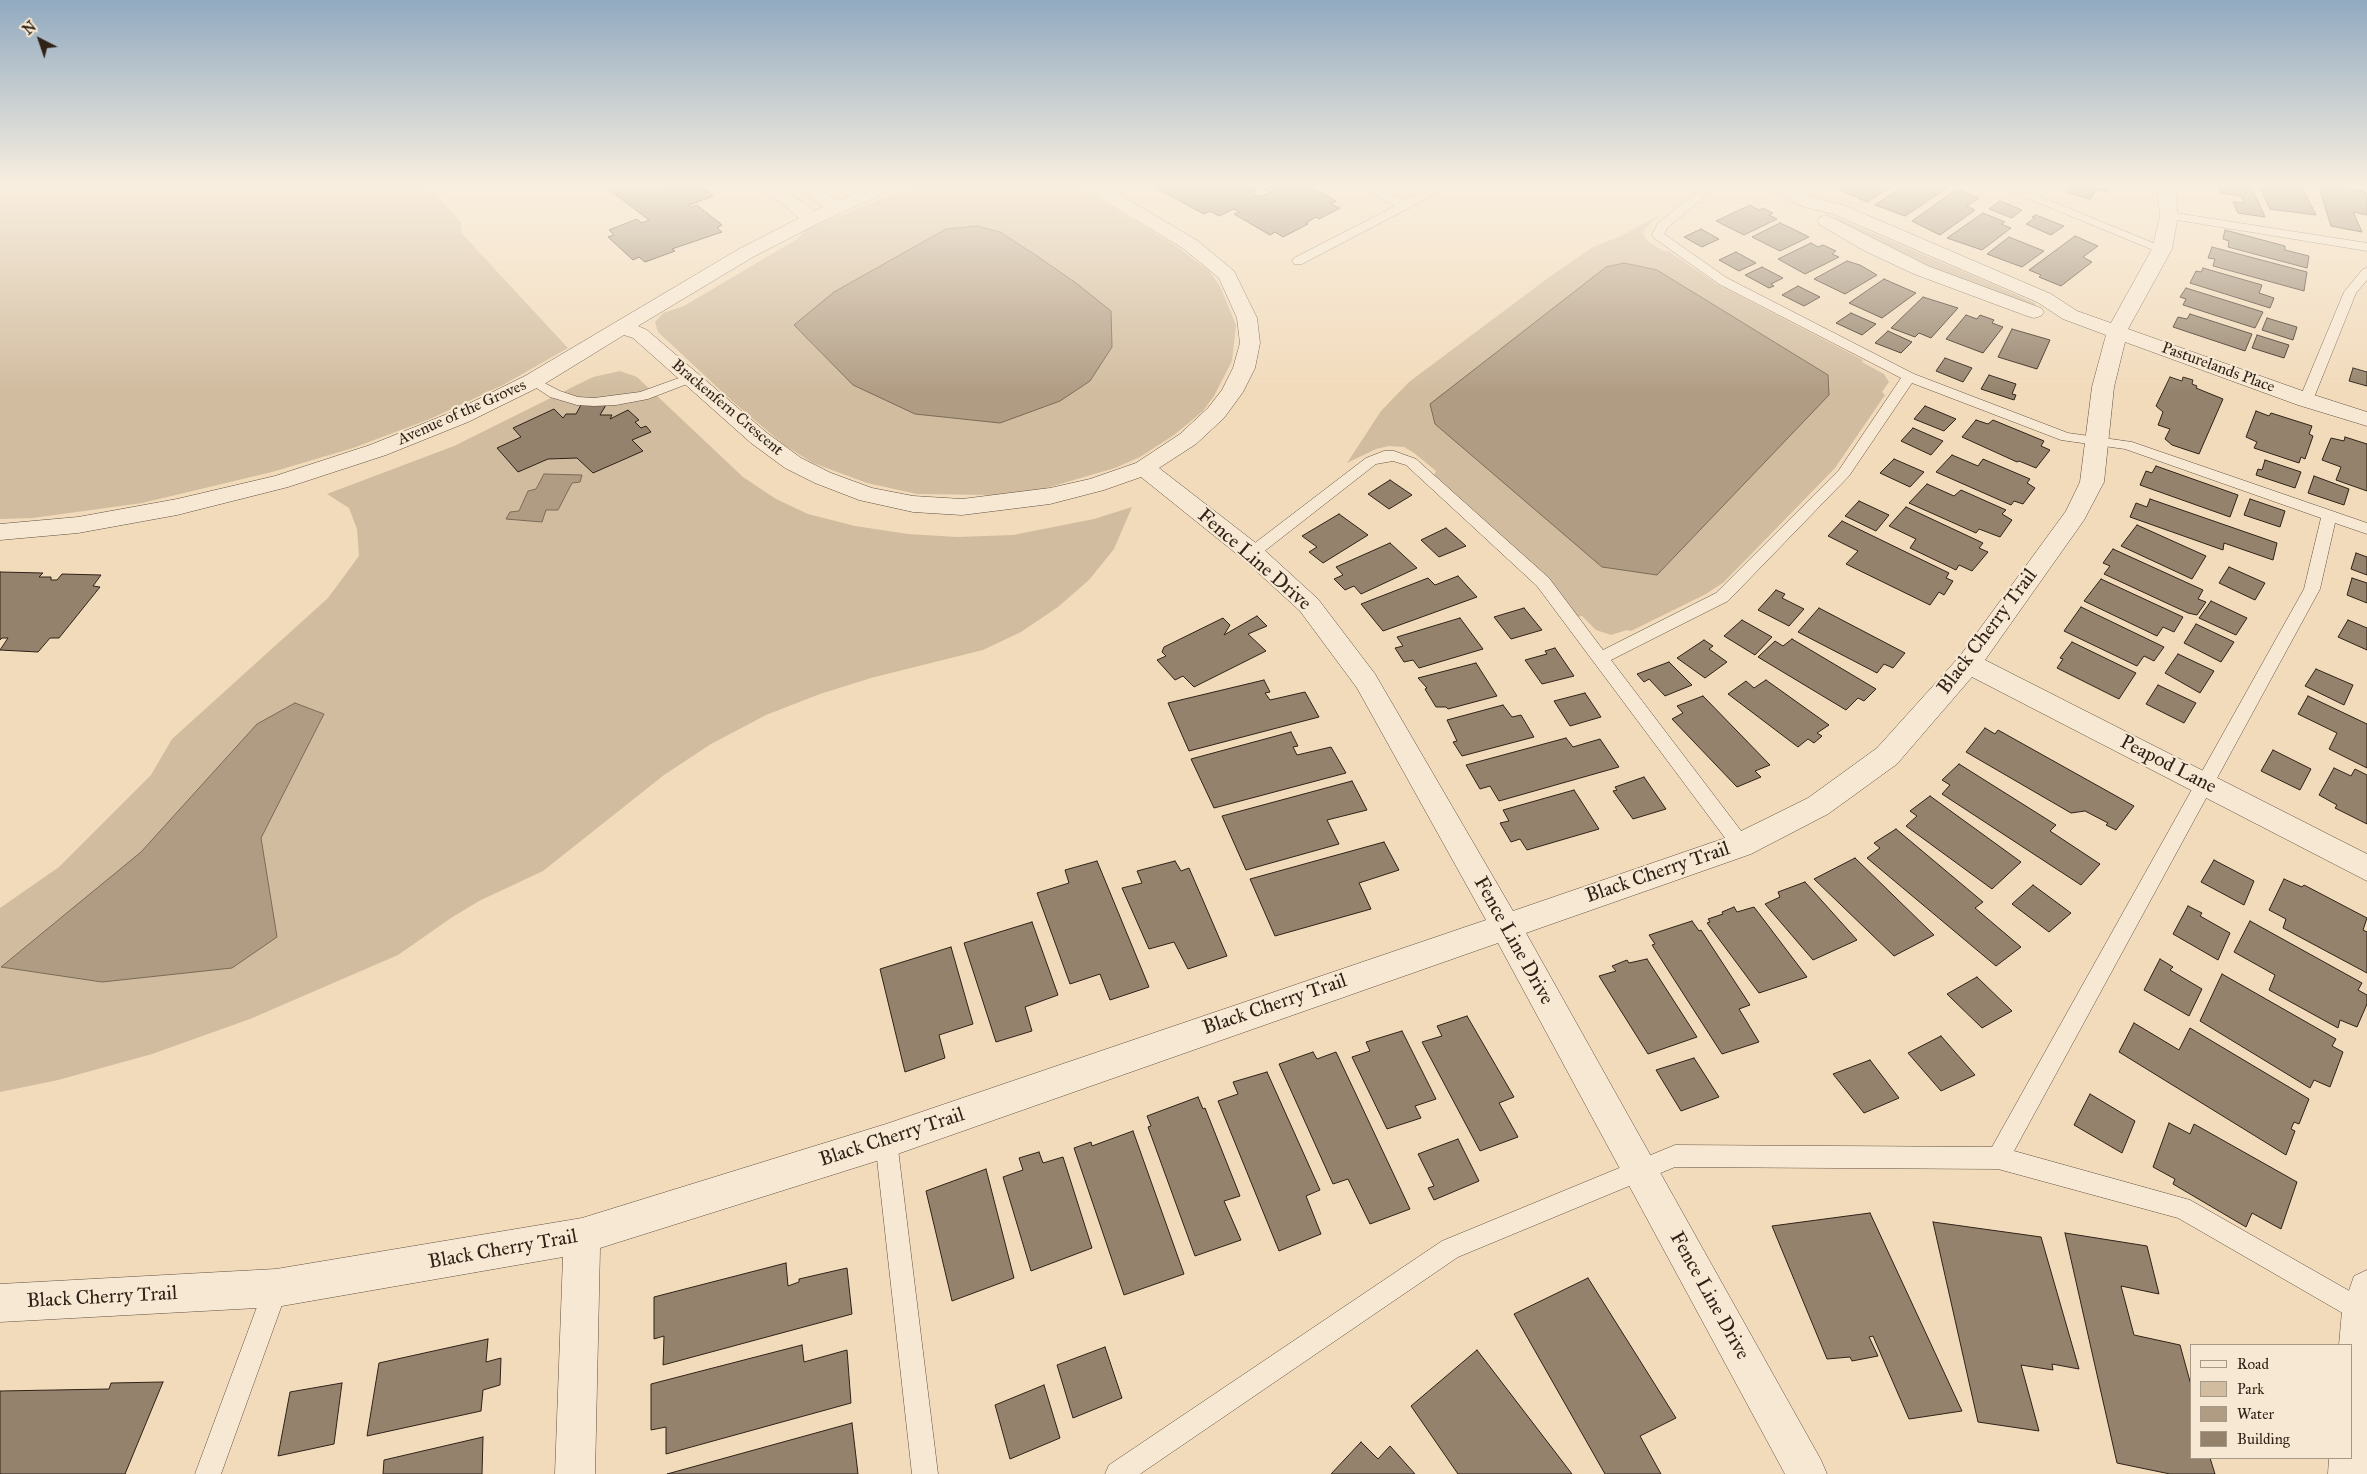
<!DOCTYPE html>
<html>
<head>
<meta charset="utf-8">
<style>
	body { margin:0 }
	#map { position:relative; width:2367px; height:1474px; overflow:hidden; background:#f2dbbb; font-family:"IM FELL Great Primer",serif }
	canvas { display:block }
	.legend { position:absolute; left:2190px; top:1344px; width:162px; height:115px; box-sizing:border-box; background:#f7e8d3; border:1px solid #a79988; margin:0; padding:6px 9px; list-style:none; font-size:15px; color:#2f2217 }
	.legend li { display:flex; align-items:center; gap:10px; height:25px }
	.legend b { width:25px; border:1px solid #a79988 }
	.north { position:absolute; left:15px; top:15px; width:50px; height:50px; -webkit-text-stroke:4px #f7e8d3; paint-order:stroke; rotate:319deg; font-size:14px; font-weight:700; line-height:20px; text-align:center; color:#2f2217 }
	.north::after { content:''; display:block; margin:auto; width:18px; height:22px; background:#2f2217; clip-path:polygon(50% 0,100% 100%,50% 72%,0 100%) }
</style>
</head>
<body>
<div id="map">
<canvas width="2367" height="1474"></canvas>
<ul class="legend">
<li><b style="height:6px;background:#f7e8d3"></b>Road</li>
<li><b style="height:14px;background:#d1bc9f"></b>Park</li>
<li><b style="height:14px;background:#b09c83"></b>Water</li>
<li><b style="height:14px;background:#94826c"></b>Building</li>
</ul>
<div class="north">N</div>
</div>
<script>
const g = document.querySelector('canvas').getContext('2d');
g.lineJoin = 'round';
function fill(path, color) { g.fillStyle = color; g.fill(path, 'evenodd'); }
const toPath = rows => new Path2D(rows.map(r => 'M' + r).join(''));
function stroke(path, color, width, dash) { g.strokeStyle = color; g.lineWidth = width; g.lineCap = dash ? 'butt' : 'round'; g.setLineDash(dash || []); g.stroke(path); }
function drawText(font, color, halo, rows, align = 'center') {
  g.font = font + ' "IM FELL Great Primer",serif'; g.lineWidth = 4.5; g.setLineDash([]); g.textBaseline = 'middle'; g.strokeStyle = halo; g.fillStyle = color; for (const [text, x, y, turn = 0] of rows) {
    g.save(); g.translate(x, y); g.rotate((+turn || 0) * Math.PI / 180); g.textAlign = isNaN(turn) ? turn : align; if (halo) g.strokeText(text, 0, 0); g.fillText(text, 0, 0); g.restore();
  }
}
const green = toPath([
	[0,187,428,187,461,222,461,231,465,237,568,348,503,385,430,419,353,448,272,472,142,503,33,518,0,519],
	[911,187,1079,187,1179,248,1209,271,1220,286,1236,325,1232,361,1214,396,1203,411,1174,435,1140,457,1115,468,1043,489,993,495,917,494,867,483,813,463,784,445,732,401,658,332,655,322,663,313,684,306,797,239,807,229],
	[1660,215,1644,230,1643,234,1648,242,1663,251,1668,251,1717,284,1863,360,1862,362,1884,374,1889,382,1882,392,1885,395,1835,468,1724,582,1706,594,1631,631,1627,630,1611,635,1596,630,1582,616,1577,617,1547,578,1434,475,1436,471,1414,453,1404,447,1389,446,1376,449,1347,463,1381,411,1409,382,1548,278,1593,247,1621,236],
	[1835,217,1992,284,2035,303,2036,306,1952,278,1833,218],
	[620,371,637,377,743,477,776,499,808,514,855,526,908,534,957,537,1013,535,1094,519,1132,507,1114,549,1089,580,1058,607,1021,632,983,650,871,678,820,694,766,715,711,744,664,775,543,871,479,901,451,918,398,955,250,1019,152,1054,58,1080,0,1092,0,908,59,867,151,775,172,739,328,598,359,556,357,529,349,508,327,494,454,446,593,377]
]);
const water = toPath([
	[977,226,1000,232,1034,254,1076,283,1111,311,1112,347,1090,381,1060,401,1000,423,915,414,853,385,794,325,834,292,946,229,977,226],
	[1624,263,1657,270,1828,375,1829,395,1657,575,1602,567,1435,424,1430,404,1606,267,1624,263],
	[544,474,582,475,580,482,572,483,558,510,546,510,542,522,506,519,510,512,519,511,528,491,536,489,544,474],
	[295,703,324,714,261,838,277,937,232,968,102,982,1,967,141,852,257,724,295,703]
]);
const building = toPath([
	[702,187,713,196,689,205,692,207,697,205,722,225,717,228,722,232,672,249,675,251,645,262,639,257,633,260,608,237,614,235,609,230,637,219,642,223,649,220,607,188,702,187],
	[1154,187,1251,187,1256,190,1251,192,1260,197,1271,192,1264,189,1268,187,1311,187,1336,201,1331,204,1340,208,1319,219,1316,217,1306,223,1308,224,1283,237,1275,232,1270,235,1234,214,1239,212,1234,209,1219,216,1210,211,1204,214,1154,187],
	[1842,187,1890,187,1867,202,1838,189,1842,187],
	[1902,187,1913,188,1947,188,1905,216,1875,205,1902,187],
	[2069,187,2109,187,2106,192,2097,189,2090,199,2065,192,2069,187],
	[2219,187,2251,187,2265,217,2238,213,2233,202,2244,203,2241,196,2221,193,2219,187],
	[2260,187,2302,187,2316,215,2270,209,2260,187],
	[2319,187,2342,187,2365,192,2367,199,2367,215,2353,212,2362,232,2331,226,2319,187],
	[1957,189,1979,198,1967,206,1975,210,1940,235,1912,221,1957,189],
	[2000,201,2022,210,2012,218,1989,209,2000,201],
	[1750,205,1759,210,1763,208,1773,213,1769,215,1777,219,1744,235,1716,221,1750,205],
	[1983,213,2005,222,2001,224,2011,228,1982,250,1947,238,1983,213],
	[2036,215,2064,226,2051,235,2026,224,2035,218,2032,217,2036,215],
	[1780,223,1791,228,1809,237,1780,251,1752,237,1780,223],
	[1701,229,1719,239,1702,247,1684,237,1701,229],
	[2225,230,2285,246,2285,250,2309,256,2307,268,2228,247,2229,241,2223,239,2225,230],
	[2075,236,2098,246,2083,257,2092,262,2061,286,2039,277,2041,275,2029,270,2075,236],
	[2009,237,2044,251,2022,267,1987,254,2009,237],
	[1811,243,1818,247,1823,245,1836,251,1832,254,1839,257,1805,274,1778,259,1811,243],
	[2212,247,2307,272,2304,291,2213,266,2215,259,2208,258,2212,247],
	[1736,252,1756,263,1739,271,1719,260,1736,252],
	[1847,261,1860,265,1877,275,1845,294,1814,279,1847,261],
	[1762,267,1783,278,1771,284,1774,286,1769,288,1745,275,1762,267],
	[2203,268,2262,285,2259,293,2274,298,2270,308,2190,283,2196,271,2201,272,2203,268],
	[1884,279,1916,293,1882,318,1849,303,1884,279],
	[1798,286,1820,297,1804,306,1782,295,1798,286],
	[2186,288,2263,312,2255,328,2183,305,2186,299,2180,297,2186,288],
	[1923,297,1958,308,1931,338,1919,333,1915,337,1891,328,1923,297],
	[1851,313,1876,324,1862,335,1836,323,1851,313],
	[2190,314,2252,334,2245,351,2173,327,2178,317,2187,319,2190,314],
	[1966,315,1977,319,1980,315,1994,320,1992,323,2003,327,1983,353,1946,339,1966,315],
	[2267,318,2297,327,2293,340,2262,330,2267,318],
	[2012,329,2050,340,2037,369,1998,357,2012,329],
	[1888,331,1912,342,1901,353,1875,343,1888,331],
	[2257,335,2289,345,2284,358,2252,348,2257,335],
	[1945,358,1972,368,1963,382,1936,371,1945,358],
	[2353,368,2367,372,2367,386,2349,381,2353,368],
	[1989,375,2016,384,2012,394,2016,395,2014,400,1981,389,1989,375],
	[2170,377,2182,381,2183,377,2193,380,2192,384,2197,386,2196,388,2223,399,2199,454,2172,445,2165,439,2170,429,2158,425,2163,412,2156,406,2170,377],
	[581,405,606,405,600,415,612,415,610,419,628,410,639,420,635,422,641,428,646,426,651,432,632,440,643,451,593,473,577,458,548,459,518,472,497,448,521,437,513,428,554,409,563,418,566,414,576,414,581,405],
	[1925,406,1956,419,1944,431,1914,419,1925,406],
	[2256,411,2269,416,2271,413,2312,426,2309,434,2313,436,2305,459,2301,457,2299,463,2254,448,2257,442,2246,437,2256,411],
	[1976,420,1988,424,1993,420,2044,441,2041,446,2050,450,2036,468,2019,461,2017,462,1962,437,1976,420],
	[1913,428,1943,441,1931,455,1901,441,1913,428],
	[2345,437,2367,444,2367,491,2336,480,2341,467,2322,460,2331,438,2344,441,2345,437],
	[1952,455,1978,466,1983,459,2030,479,2027,483,2035,488,2023,504,2014,501,2011,505,1936,472,1952,455],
	[1894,459,1924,472,1910,487,1880,473,1894,459],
	[2265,460,2301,472,2295,488,2256,475,2258,469,2262,470,2265,460],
	[2156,466,2238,495,2230,517,2140,485,2146,471,2152,473,2156,466],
	[2314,476,2349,489,2344,505,2308,493,2314,476],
	[1390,480,1412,495,1389,509,1368,494,1390,480],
	[1927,484,1954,496,1961,490,2006,510,2002,514,2012,520,2000,537,1979,529,1976,533,1909,503,1927,484],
	[2150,499,2277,543,2273,560,2224,543,2223,550,2130,517,2136,503,2147,507,2150,499],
	[2250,499,2285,511,2280,527,2244,515,2250,499],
	[1859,501,1889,515,1876,531,1845,516,1859,501],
	[1906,507,1983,543,1979,548,1988,552,1972,571,1959,565,1956,570,1910,548,1916,539,1889,526,1906,507],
	[1339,514,1368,535,1323,563,1309,552,1317,547,1302,536,1339,514],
	[1842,521,1949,573,1946,578,1953,581,1944,595,1939,592,1930,605,1846,564,1858,551,1828,536,1842,521],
	[2137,525,2206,556,2192,579,2121,546,2137,525],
	[1446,528,1466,546,1439,557,1421,540,1446,528],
	[1390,543,1417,568,1361,594,1354,586,1345,590,1334,579,1343,575,1336,567,1390,543],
	[2113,549,2203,590,2198,599,2206,602,2197,615,2188,613,2104,574,2110,566,2103,563,2113,549],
	[2356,553,2367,557,2367,575,2351,569,2356,553],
	[2229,567,2265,583,2255,600,2219,583,2229,567],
	[0,572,43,573,39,577,51,577,51,580,57,580,62,574,101,575,93,586,100,587,59,638,50,638,38,652,0,650,8,638,2,638,0,640,0,572],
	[1458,576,1477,597,1383,631,1361,604,1428,578,1435,585,1458,576],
	[2352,578,2367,583,2367,603,2347,595,2352,578],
	[2101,579,2183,617,2174,632,2163,627,2157,636,2084,601,2101,579],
	[1776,590,1785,594,1782,598,1804,609,1789,626,1758,610,1776,590],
	[2211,601,2247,618,2236,635,2199,618,2211,601],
	[2081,607,2164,647,2154,661,2144,656,2137,666,2064,631,2081,607],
	[1524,608,1542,630,1511,639,1494,617,1524,608],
	[1819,608,1905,653,1893,668,1884,664,1877,673,1798,632,1819,608],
	[1257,616,1267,626,1248,634,1266,651,1194,687,1183,676,1175,680,1157,660,1166,656,1162,652,1164,647,1223,618,1230,625,1224,635,1257,616],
	[1460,618,1483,649,1419,668,1413,660,1404,662,1395,648,1403,646,1397,637,1460,618],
	[1742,620,1772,637,1755,655,1724,636,1742,620],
	[2348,620,2367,628,2367,650,2338,637,2348,620],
	[2196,624,2234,642,2221,662,2184,643,2196,624],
	[1792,639,1876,689,1864,701,1858,698,1846,710,1758,657,1775,641,1783,646,1792,639],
	[1704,640,1713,646,1709,649,1727,662,1705,678,1677,658,1704,640],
	[2072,642,2136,673,2119,699,2057,668,2063,659,2060,658,2072,642],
	[1555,648,1574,676,1542,684,1525,660,1547,654,1545,651,1555,648],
	[2178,654,2214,671,2200,693,2165,673,2178,654],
	[1669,662,1692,685,1665,696,1649,679,1644,682,1637,674,1669,662],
	[1476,663,1497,696,1448,709,1446,707,1436,707,1425,689,1427,688,1418,678,1476,663],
	[2316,669,2353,685,2344,705,2305,686,2316,669],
	[1264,680,1270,692,1265,693,1270,700,1305,692,1319,717,1189,751,1168,703,1264,680],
	[1766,680,1829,725,1817,733,1822,736,1814,743,1808,739,1798,747,1728,694,1746,681,1754,688,1766,680],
	[2158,685,2196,703,2184,723,2146,704,2158,685],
	[1585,693,1601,717,1570,726,1554,701,1585,693],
	[1703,696,1770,765,1755,771,1761,777,1737,787,1672,719,1683,713,1677,706,1703,696],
	[2308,696,2367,724,2367,768,2329,749,2337,733,2298,714,2308,696],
	[1503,705,1512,717,1521,715,1534,737,1462,756,1453,742,1457,741,1447,720,1503,705],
	[1985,728,1995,734,1998,730,2134,806,2116,830,2106,825,2108,823,2085,811,2071,813,1966,752,1985,728],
	[1291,732,1298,746,1293,747,1297,755,1331,747,1346,773,1214,808,1191,759,1291,732],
	[1566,738,1573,747,1600,739,1619,767,1499,801,1490,786,1480,789,1466,765,1566,738],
	[2273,750,2311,769,2300,790,2261,771,2273,750],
	[1959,764,2056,825,2050,831,2100,864,2081,885,1942,794,1950,785,1942,780,1959,764],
	[2334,768,2351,776,2355,769,2367,775,2367,824,2335,808,2337,805,2319,795,2334,768],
	[1644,777,1666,809,1633,819,1613,791,1617,790,1615,787,1644,777],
	[1352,781,1367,810,1327,820,1339,844,1246,870,1222,816,1352,781],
	[1574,790,1599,829,1527,850,1520,839,1511,842,1500,823,1509,821,1503,810,1574,790],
	[1930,796,2021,862,1992,889,1906,826,1917,816,1910,811,1930,796],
	[1896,829,1983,902,1975,908,2021,947,1996,966,1867,858,1880,848,1874,843,1896,829],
	[1384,842,1399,870,1359,883,1371,909,1275,936,1250,879,1384,842],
	[1855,858,1934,935,1894,956,1814,879,1855,858],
	[2214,860,2254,881,2244,905,2201,882,2214,860],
	[1097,861,1149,987,1110,1000,1100,974,1070,984,1037,893,1069,883,1065,870,1097,861],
	[1175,861,1181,871,1189,868,1227,956,1188,969,1174,942,1149,949,1122,888,1142,883,1137,871,1175,861],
	[2284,879,2302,887,2304,885,2367,918,2363,930,2367,932,2367,973,2283,928,2286,919,2269,910,2284,879],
	[1805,882,1857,940,1813,960,1765,904,1780,897,1778,892,1805,882],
	[2033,885,2071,913,2049,932,2012,904,2033,885],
	[2188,906,2202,913,2200,916,2230,933,2218,960,2173,934,2188,906],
	[1734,907,1737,912,1754,907,1807,977,1759,993,1707,923,1710,922,1708,919,1723,914,1722,912,1734,907],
	[1692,921,1699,931,1701,930,1750,1005,1739,1009,1759,1042,1722,1054,1652,945,1655,944,1649,935,1692,921],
	[2250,921,2362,983,2358,990,2367,995,2367,1004,2357,1027,2340,1020,2338,1028,2269,990,2275,975,2234,952,2250,921],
	[1032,922,1058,995,1025,1007,1032,1031,996,1042,964,943,1032,922],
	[951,947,973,1024,939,1035,945,1058,905,1072,880,969,951,947],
	[1647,959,1697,1037,1648,1054,1599,976,1616,971,1612,966,1627,960,1629,963,1647,959],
	[2160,959,2173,967,2170,970,2202,989,2189,1016,2144,990,2160,959],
	[2222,974,2336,1039,2332,1046,2343,1052,2330,1087,2314,1080,2310,1088,2200,1021,2222,974],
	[1977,977,2012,1011,1982,1028,1947,994,1977,977],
	[1467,1016,1514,1097,1499,1103,1518,1137,1480,1151,1422,1042,1442,1036,1437,1026,1467,1016],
	[2134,1023,2179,1050,2190,1028,2309,1099,2299,1124,2294,1122,2291,1129,2295,1131,2286,1155,2119,1052,2134,1023],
	[1402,1031,1436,1099,1415,1106,1421,1118,1387,1129,1352,1057,1370,1051,1366,1042,1402,1031],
	[1941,1036,1975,1075,1941,1091,1908,1053,1941,1036],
	[1313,1052,1317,1059,1336,1052,1410,1209,1370,1224,1348,1179,1333,1184,1279,1064,1313,1052],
	[1694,1058,1719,1097,1681,1111,1656,1070,1694,1058],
	[1870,1060,1899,1098,1864,1113,1833,1074,1870,1060],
	[1267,1072,1320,1190,1306,1196,1321,1234,1279,1251,1218,1101,1238,1094,1233,1082,1267,1072],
	[2090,1094,2135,1121,2122,1153,2074,1125,2090,1094],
	[1198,1097,1203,1109,1205,1108,1240,1196,1224,1201,1241,1240,1195,1256,1148,1127,1151,1126,1147,1116,1198,1097],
	[2169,1123,2190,1134,2194,1124,2297,1182,2281,1229,2252,1213,2246,1227,2173,1184,2175,1179,2153,1167,2169,1123],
	[1133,1131,1184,1274,1124,1295,1074,1148,1091,1142,1092,1146,1133,1131],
	[1458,1139,1479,1181,1434,1200,1428,1188,1434,1186,1418,1154,1458,1139],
	[1039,1152,1043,1163,1063,1157,1092,1248,1031,1271,1003,1177,1023,1170,1019,1158,1039,1152],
	[986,1169,1014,1278,952,1301,926,1191,986,1169],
	[1870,1213,1962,1411,1909,1419,1873,1336,1869,1337,1878,1356,1852,1361,1850,1357,1827,1359,1772,1226,1870,1213],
	[1933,1222,2041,1237,2079,1369,2052,1364,2053,1370,2021,1365,2039,1431,1978,1422,1933,1222],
	[2065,1233,2147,1246,2159,1294,2121,1286,2134,1335,2180,1345,2191,1385,2191,1458,2210,1458,2215,1474,2170,1474,2117,1463,2065,1233],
	[786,1263,788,1286,799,1282,799,1279,847,1268,852,1314,663,1365,664,1336,654,1339,654,1297,786,1263],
	[1588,1278,1676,1418,1640,1436,1661,1474,1605,1474,1514,1314,1588,1278],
	[488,1339,486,1362,501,1358,500,1385,483,1390,481,1411,367,1436,379,1363,488,1339],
	[802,1345,804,1362,847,1350,851,1403,666,1454,666,1427,651,1430,651,1384,802,1345],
	[1105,1347,1122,1398,1073,1418,1057,1365,1105,1347],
	[1477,1350,1572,1474,1458,1474,1411,1406,1477,1350],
	[163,1382,125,1474,0,1474,0,1391,109,1389,111,1383,163,1382],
	[342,1383,334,1444,278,1456,290,1392,342,1383],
	[1044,1385,1060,1438,1010,1459,995,1405,1044,1385],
	[852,1423,858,1474,667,1474,852,1423],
	[483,1437,482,1474,383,1474,384,1460,483,1437],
	[1361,1442,1378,1459,1390,1446,1415,1474,1331,1474,1361,1442]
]);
const service = toPath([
	[1360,187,1375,187,1404,201,1434,187,1449,187,1302,264,1294,264,1292,261,1294,258,1395,206,1360,187],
	[1703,187,1716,187,1667,228,1664,234,1727,278,1914,374,2068,433,2132,442,2367,523,2367,534,2335,523,2320,589,2014,1151,2190,1200,2367,1301,2367,1320,2361,1323,2353,1319,2178,1218,1998,1169,1675,1167,1458,1257,1140,1474,1105,1474,1109,1465,1442,1241,1675,1145,1992,1147,2304,589,2321,518,2125,449,2061,440,1912,383,1849,476,1728,601,1611,660,1748,840,1750,845,1748,850,1741,853,1734,850,1537,586,1406,465,1393,461,1376,464,1257,557,1247,557,1244,553,1247,549,1366,458,1384,451,1394,451,1416,459,1549,578,1603,650,1716,593,1839,470,1901,378,1719,284,1654,238,1652,235,1658,223,1703,187],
	[2000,187,2017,187,2168,249,2162,253,2158,252,2000,187],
	[2169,212,2367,243,2367,251,2165,218,2165,214,2169,212],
	[2367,268,2367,280,2356,293,2313,400,2311,403,2301,403,2299,400,2344,292,2363,269,2367,268],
	[690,374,695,375,697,378,695,381,648,399,616,405,594,406,577,405,550,397,526,381,533,377,560,391,578,397,594,398,640,392,690,374],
	[886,1130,894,1133,897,1141,938,1474,912,1474,875,1141,878,1133,886,1130],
	[276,1276,284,1280,288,1288,221,1474,195,1474,264,1288,268,1280,276,1276]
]);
const minor = toPath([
	[761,187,782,187,814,211,823,207,798,187,819,187,837,201,868,187,892,187,889,191,819,223,753,257,638,326,647,330,767,433,801,458,831,473,872,488,913,496,962,499,1050,488,1090,479,1136,463,1180,434,1208,408,1222,390,1233,368,1240,343,1237,318,1219,278,1184,249,1088,191,1085,187,1107,187,1198,241,1234,271,1257,318,1260,343,1255,368,1243,392,1224,418,1196,444,1159,468,1261,547,1318,599,1375,674,1513,911,1731,836,1808,798,1877,748,1960,656,2066,511,2080,482,2092,387,2106,335,2063,319,2037,302,1833,214,1804,207,1773,191,1770,187,1793,187,1816,199,1846,206,2051,294,2077,311,2111,323,2152,249,2160,216,2157,187,2175,187,2178,216,2172,249,2128,329,2314,395,2367,412,2367,426,2298,405,2125,342,2114,387,2104,482,2084,520,1985,660,2367,854,2367,881,1972,677,1897,764,1828,814,1751,854,1526,933,1821,1460,1827,1474,1785,1474,1498,943,886,1158,600,1248,595,1474,555,1474,563,1257,276,1307,0,1322,0,1284,276,1269,582,1218,886,1124,1486,920,1357,688,1300,611,1243,559,1141,477,1104,490,1050,504,962,515,913,512,859,500,815,483,785,468,751,443,633,338,624,335,541,386,468,422,386,455,288,487,177,515,78,533,0,540,0,524,78,517,177,499,275,476,370,445,452,412,525,376,739,249,799,218,761,187],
	[1827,215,1928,266,2041,308,2044,312,2041,316,2034,318,2027,316,1914,274,1865,251,1820,225,1818,221,1820,217,1827,215],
	[2367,1270,2367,1474,2328,1474,2329,1458,2351,1458,2351,1345,2339,1345,2342,1311,2354,1276,2367,1270]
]);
const farStreetnames = [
	["Pasturelands Place",2218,368,20],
	["Brackenfern Crescent",727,408,40],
	["Avenue of the Groves",462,413,-24]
];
const streetNames = [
	["Fence Line Drive",1254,560,41],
	["Black Cherry Trail",1988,632,-53],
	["Peapod Lane",2168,765,27],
	["Black Cherry Trail",1658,873,-19],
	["Fence Line Drive",1513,941,61],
	["Black Cherry Trail",1275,1005,-19],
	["Black Cherry Trail",892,1138,-18],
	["Black Cherry Trail",503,1250,-10],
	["Fence Line Drive",1709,1296,61],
	["Black Cherry Trail",102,1298,-3]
];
fill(green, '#d1bc9f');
fill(water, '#b09c83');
stroke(water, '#7c6b58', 1);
fill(building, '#94826c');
stroke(building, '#2f2217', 1);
stroke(service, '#605040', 1);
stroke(minor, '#605040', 1);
fill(service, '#f7e8d3');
fill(minor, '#f7e8d3');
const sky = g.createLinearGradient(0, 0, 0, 394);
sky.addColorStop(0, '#91aac0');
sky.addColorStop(0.47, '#f9efe0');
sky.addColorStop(1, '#f9efe000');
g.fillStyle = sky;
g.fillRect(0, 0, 2367, 394);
drawText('16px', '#2f2217', '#f7e8d3', farStreetnames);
drawText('20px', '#2f2217', '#f7e8d3', streetNames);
</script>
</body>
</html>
